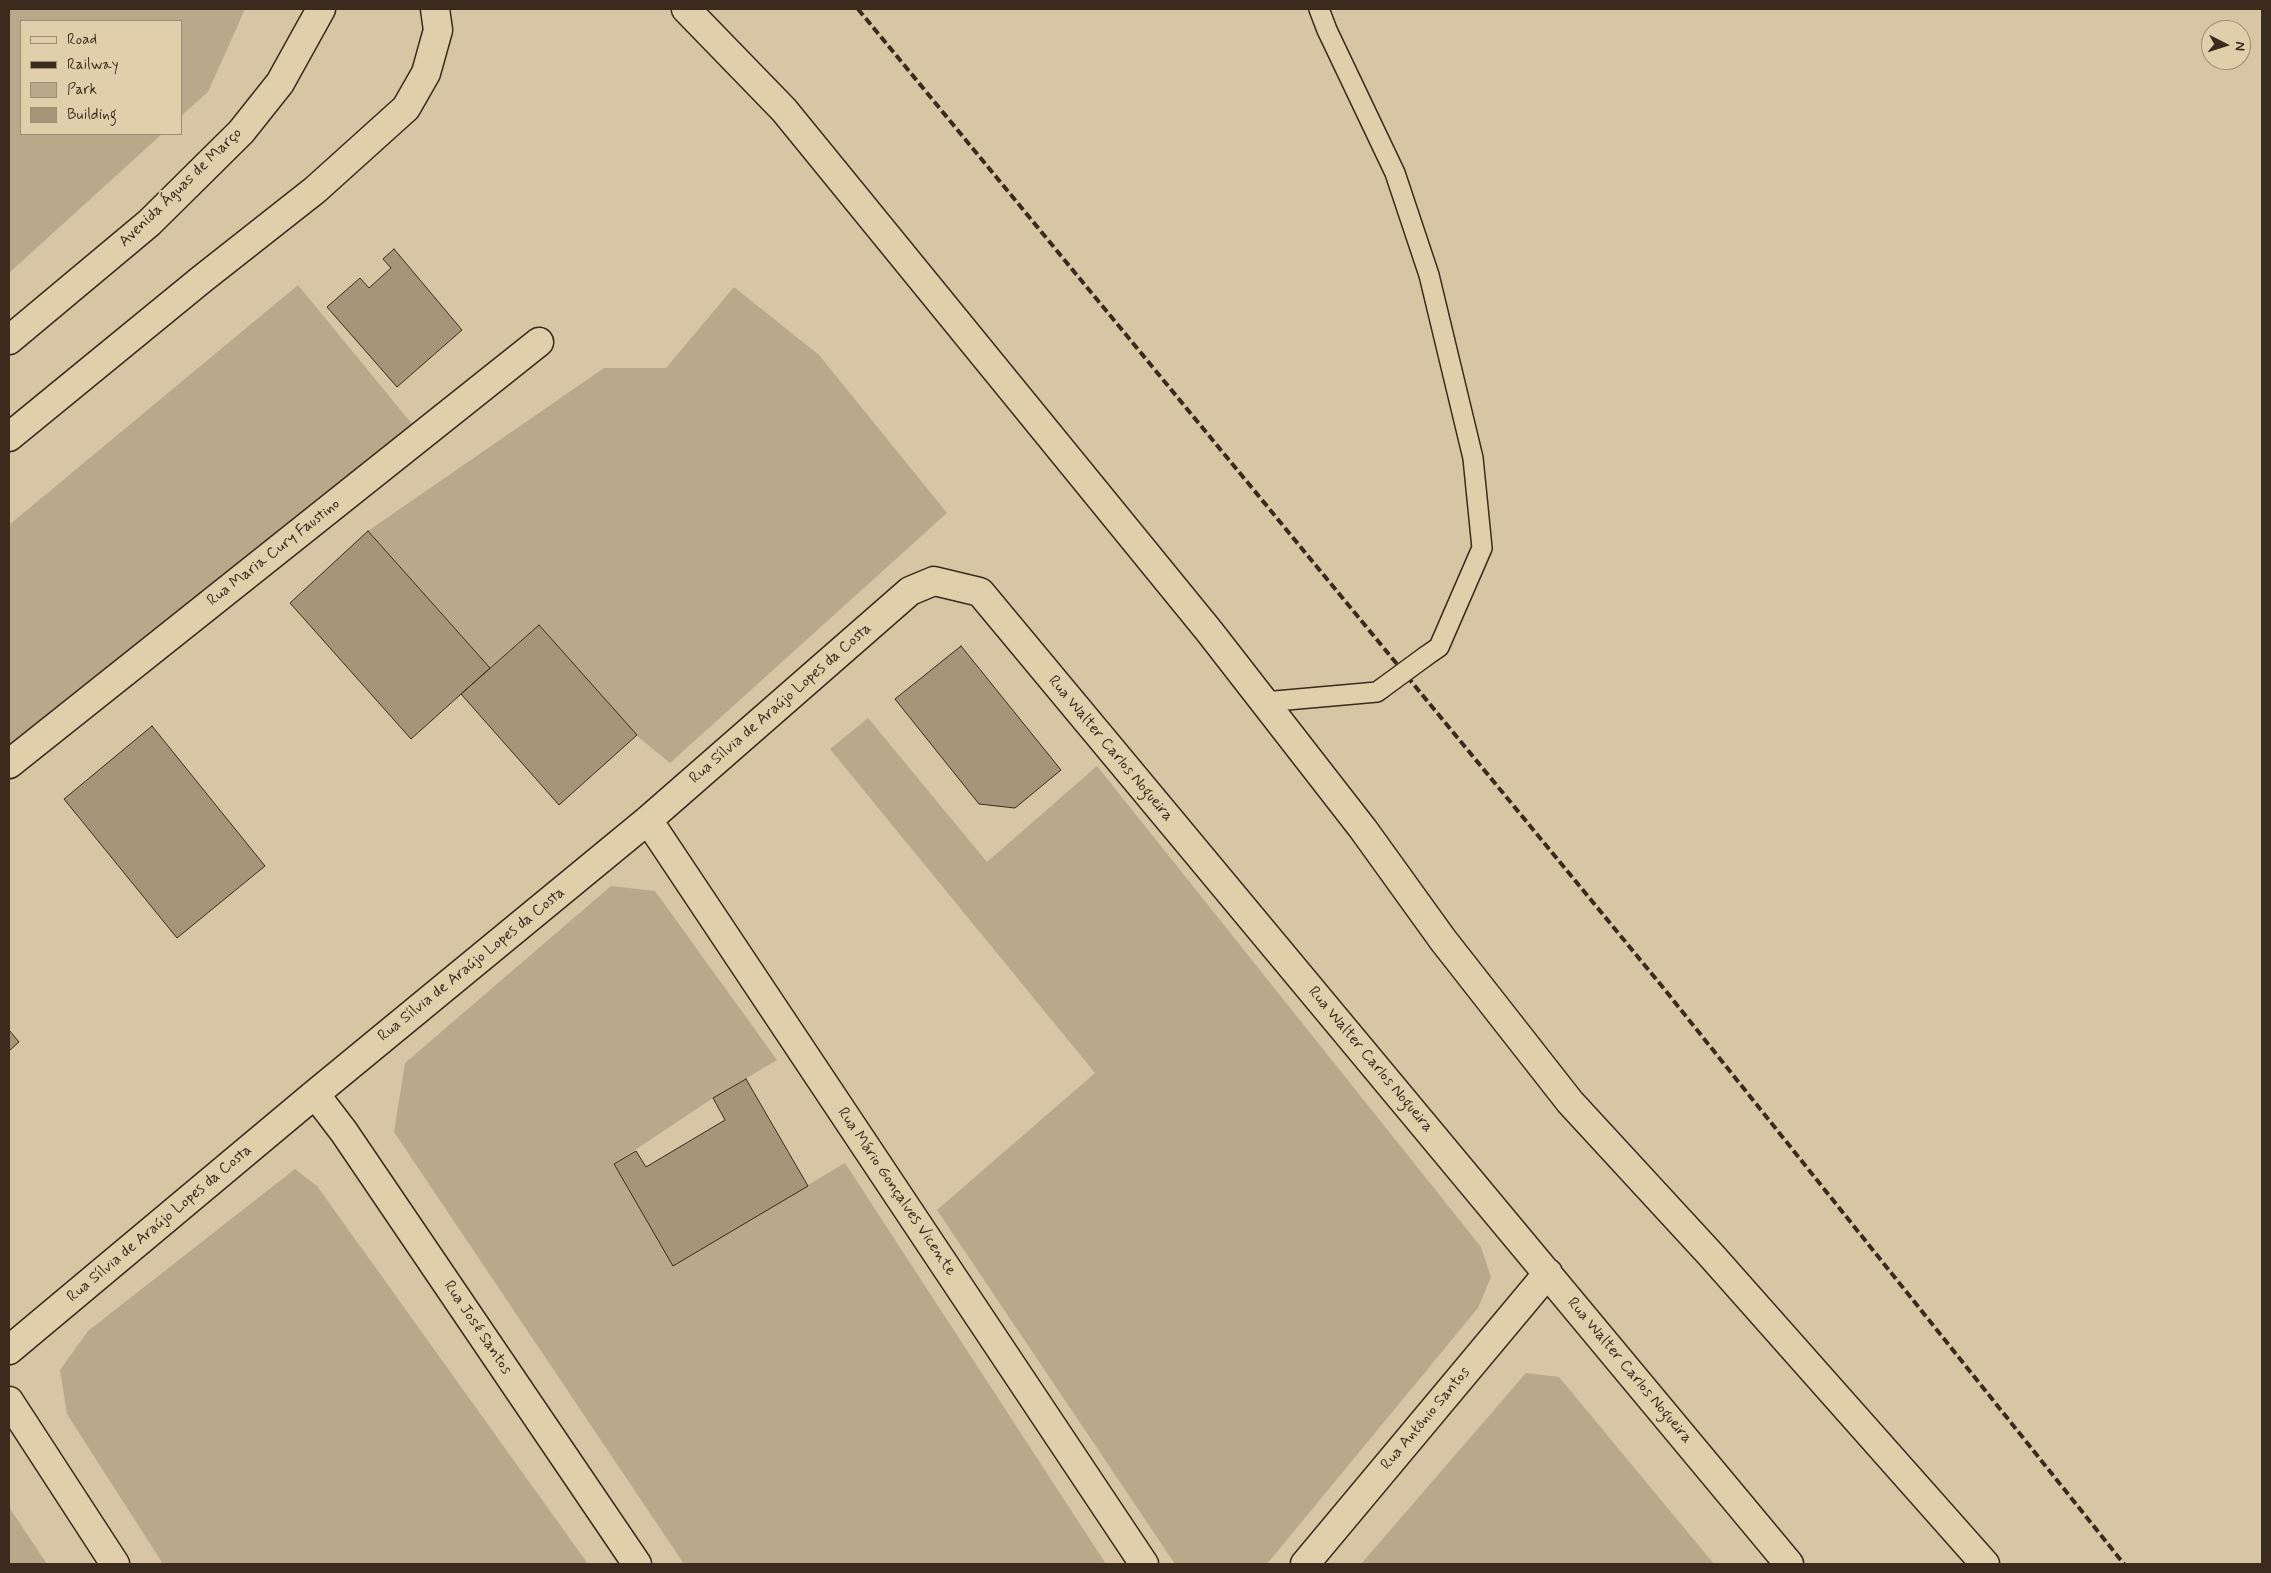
<!DOCTYPE html>
<html>
<head>
<meta charset="utf-8">
<style>
	body { margin:0 }
	#map { position:relative; width:2271px; height:1573px; overflow:hidden; background:#d7c5a4; font-family:Mynerve,sans-serif }
	canvas { display:block }
	.frame { position:absolute; inset:0; border:10px solid #3b2a1e; pointer-events:none }
	.legend { position:absolute; left:20px; top:20px; width:162px; height:115px; box-sizing:border-box; background:#e1cfac; border:1px solid #9f8d73; margin:0; padding:6px 9px; list-style:none; font-size:15px; color:#3b2a1e }
	.legend li { display:flex; align-items:center; gap:10px; height:25px }
	.legend b { width:25px; border:1px solid #9f8d73 }
	.north { position:absolute; left:2201px; top:20px; width:50px; height:50px; box-sizing:border-box; background:#e1cfac; border:1px solid #9f8d73; border-radius:50%; rotate:95deg; font-size:14px; font-weight:700; line-height:20px; text-align:center; color:#3b2a1e }
	.north::after { content:''; display:block; margin:auto; width:18px; height:22px; background:#3b2a1e; clip-path:polygon(50% 0,100% 100%,50% 72%,0 100%) }
</style>
</head>
<body>
<div id="map">
<canvas width="2271" height="1573"></canvas>
<div class="frame"></div>
<ul class="legend">
<li><b style="height:6px;background:#e1cfac"></b>Road</li>
<li><b style="height:6px;background:#3b2a1e"></b>Railway</li>
<li><b style="height:14px;background:#baa88a"></b>Park</li>
<li><b style="height:14px;background:#a7957a"></b>Building</li>
</ul>
<div class="north">N</div>
</div>
<script>
const g = document.querySelector('canvas').getContext('2d');
g.lineJoin = 'round';
function fill(path, color) { g.fillStyle = color; g.fill(path, 'evenodd'); }
const toPath = rows => new Path2D(rows.map(r => 'M' + r).join(''));
function stroke(path, color, width, dash) { g.strokeStyle = color; g.lineWidth = width; g.lineCap = dash ? 'butt' : 'round'; g.setLineDash(dash || []); g.stroke(path); }
function drawText(font, color, halo, rows, align = 'center') {
  g.font = font + ' Mynerve,sans-serif'; g.lineWidth = 4; g.setLineDash([]); g.textBaseline = 'middle'; g.strokeStyle = halo; g.fillStyle = color; for (const [text, x, y, turn = 0] of rows) {
    g.save(); g.translate(x, y); g.rotate((+turn || 0) * Math.PI / 180); g.textAlign = isNaN(turn) ? turn : align; if (halo) g.strokeText(text, 0, 0); g.fillText(text, 0, 0); g.restore();
  }
}
const green = toPath([
	[9,9,245,9,208,92,181,116,181,21,21,21,21,134,162,134,9,273],
	[298,285,412,424,9,758,9,525],
	[734,287,819,355,947,513,670,763,636,735,539,625,490,668,368,531,604,368,666,368],
	[868,718,987,862,1097,766,1481,1247,1491,1277,1478,1308,1267,1564,1175,1564,937,1210,1095,1073,830,749],
	[611,886,655,891,777,1060,713,1098,614,1164,674,1265,845,1163,1106,1564,684,1564,394,1132,405,1063],
	[295,1169,317,1186,588,1564,163,1564,67,1414,60,1370,88,1331],
	[1526,1373,1559,1377,1714,1564,1361,1564],
	[9,1507,47,1564,9,1564]
]);
const building = toPath([
	[394,249,462,330,397,387,327,307,360,278,369,288,391,268,383,259,394,249],
	[368,531,490,668,411,739,290,603,368,531],
	[539,625,637,735,559,805,461,694,539,625],
	[961,646,1061,770,1015,808,979,804,895,699,961,646],
	[152,726,265,866,177,938,64,799,152,726],
	[9,1030,19,1042,9,1051,9,1030],
	[746,1079,808,1186,673,1266,614,1164,636,1151,646,1167,725,1120,713,1098,746,1079]
]);
const service = toPath([
	[1319,9,1327,30,1395,173,1429,275,1473,458,1482,548,1439,647,1426,656],
	[1264,702,1377,692,1381,689]
]);
const minor = toPath([
	[686,9,784,110,1209,631,1363,829,1443,940,1570,1102,1711,1255,1985,1564],
	[9,340,149,223,241,132,280,83,321,9],
	[9,437,202,279,315,190,406,108,426,73,438,30,435,9],
	[9,764,539,342],
	[648,820,1144,1564],
	[315,1094,344,1132,637,1564],
	[9,1350,315,1094,648,820,910,591,934,581,980,592,1789,1564],
	[9,1401,115,1564],
	[1305,1564,1548,1273]
]);
const rail = toPath([
	[858,9,1661,985,2124,1564]
]);
const serviceBridge = toPath([
	[1381,689,1426,656]
]);
const streetNames = [
	["Avenida Águas de Março",181,188,-44],
	["Rua Maria Cury Faustino",274,553,-38],
	["Rua Sílvia de Araújo Lopes da Costa",781,704,-41],
	["Rua Walter Carlos Nogueira",1110,749,50],
	["Rua Sílvia de Araújo Lopes da Costa",472,965,-39],
	["Rua Walter Carlos Nogueira",1370,1060,50],
	["Rua Mário Gonçalves Vicente",896,1192,56],
	["Rua Sílvia de Araújo Lopes da Costa",160,1224,-40],
	["Rua José Santos",477,1328,56],
	["Rua Walter Carlos Nogueira",1629,1371,50],
	["Rua Antônio Santos",1426,1419,-50]
];
fill(green, '#baa88a');
fill(building, '#a7957a');
stroke(building, '#3b2a1e', 1);
stroke(service, '#3b2a1e', 22);
stroke(minor, '#3b2a1e', 31);
stroke(service, '#e1cfac', 19);
stroke(minor, '#e1cfac', 28);
stroke(rail, '#3b2a1e', 4, [8, 4]);
stroke(serviceBridge, '#3b2a1e', 22, []);
stroke(serviceBridge, '#e1cfac', 19);
drawText('16px', '#3b2a1e', '#e1cfac', streetNames);
</script>
</body>
</html>
